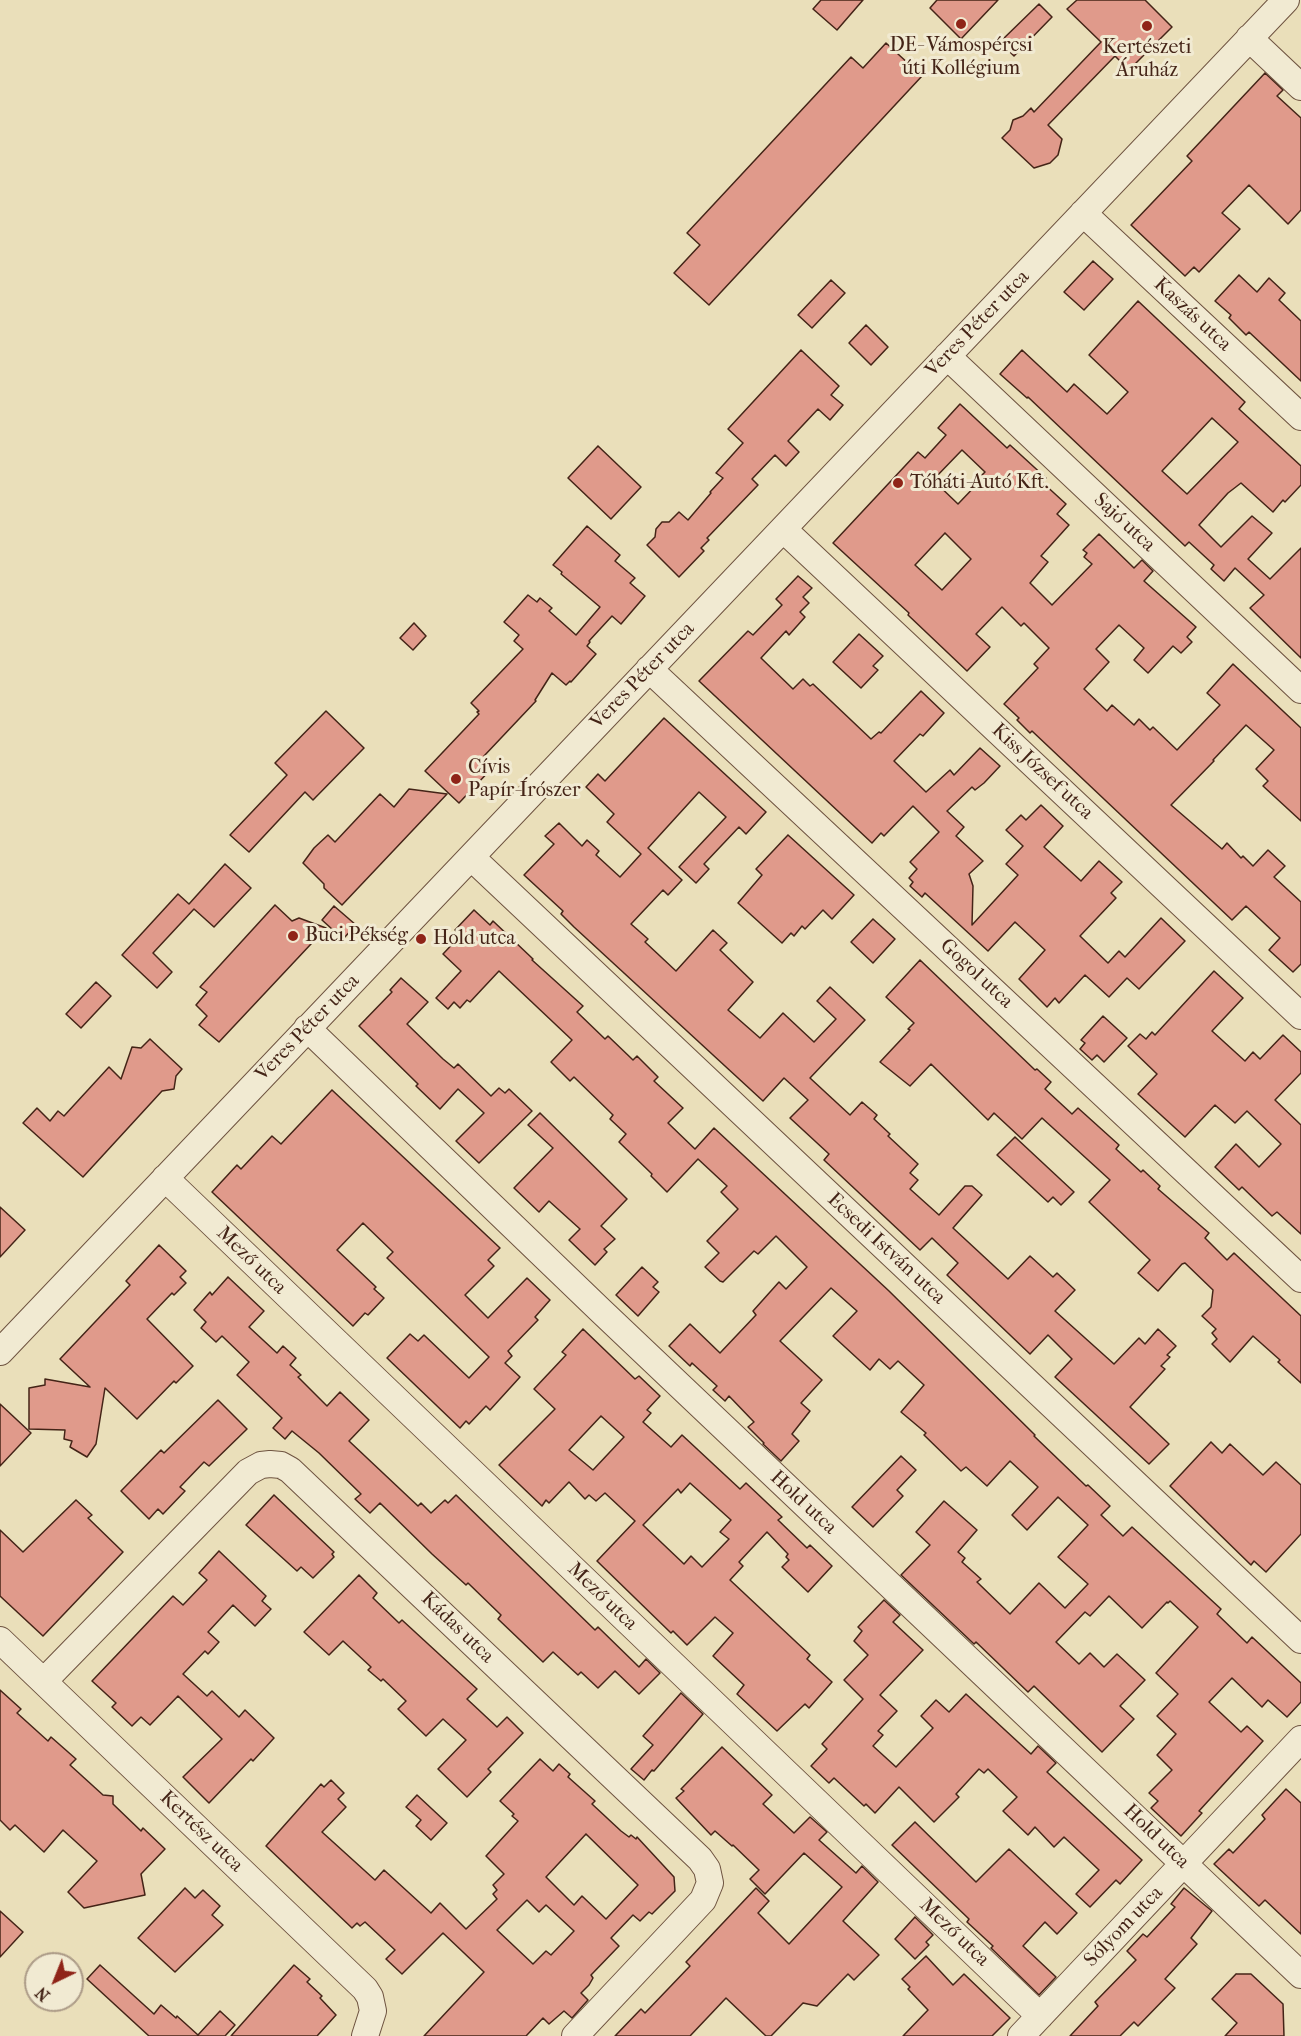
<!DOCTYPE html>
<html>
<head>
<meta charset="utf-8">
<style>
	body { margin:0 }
	#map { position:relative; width:1301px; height:2036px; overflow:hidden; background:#eadfba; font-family:"IM FELL French Canon",serif }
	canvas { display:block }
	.north { position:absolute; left:24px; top:1952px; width:60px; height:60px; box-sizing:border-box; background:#f1ead2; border:2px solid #ac9b87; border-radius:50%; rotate:223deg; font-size:16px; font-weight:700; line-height:24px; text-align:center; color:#442417 }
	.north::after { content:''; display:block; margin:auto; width:21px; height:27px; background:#8f2418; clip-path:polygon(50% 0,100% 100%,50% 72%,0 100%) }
</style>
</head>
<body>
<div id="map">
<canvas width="1301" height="2036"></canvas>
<div class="north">N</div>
</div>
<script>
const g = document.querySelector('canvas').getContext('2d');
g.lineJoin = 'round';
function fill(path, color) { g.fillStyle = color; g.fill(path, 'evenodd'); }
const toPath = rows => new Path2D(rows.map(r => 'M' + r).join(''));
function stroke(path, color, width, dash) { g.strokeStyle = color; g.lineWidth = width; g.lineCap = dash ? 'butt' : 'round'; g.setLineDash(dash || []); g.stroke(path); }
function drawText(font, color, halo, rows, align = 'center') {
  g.font = font + ' "IM FELL French Canon",serif'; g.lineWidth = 6; g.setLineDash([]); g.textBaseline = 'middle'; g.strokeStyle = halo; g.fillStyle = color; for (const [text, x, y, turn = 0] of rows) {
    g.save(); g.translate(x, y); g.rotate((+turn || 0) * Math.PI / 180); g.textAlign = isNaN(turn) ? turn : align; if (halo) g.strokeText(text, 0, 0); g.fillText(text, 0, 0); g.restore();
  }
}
const building = toPath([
	[821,0,863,0,837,30,813,9,821,0],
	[937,0,998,0,961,39,930,8,937,0],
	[1077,0,1145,0,1172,27,1129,70,1115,56,1048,125,1062,139,1058,155,1050,163,1034,168,1002,138,1010,130,1013,120,1023,116,1031,108,1034,112,1101,42,1067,9,1077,0],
	[1039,4,1052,17,1014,56,1000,42,1039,4],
	[886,43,922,76,709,305,674,273,700,245,687,233,851,57,863,68,886,43],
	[1265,73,1283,90,1277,96,1301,118,1301,210,1288,224,1249,185,1222,213,1240,229,1199,272,1194,267,1185,276,1131,225,1192,161,1187,156,1265,73],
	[1093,261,1113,279,1084,310,1064,292,1093,261],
	[1239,275,1257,292,1269,278,1285,293,1279,300,1301,321,1301,381,1249,332,1246,335,1229,318,1231,315,1215,301,1239,275],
	[831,280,845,293,812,328,798,315,831,280],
	[1138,301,1245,402,1239,409,1301,466,1301,485,1285,502,1283,500,1273,512,1241,483,1228,493,1199,525,1221,547,1252,516,1272,533,1248,559,1270,579,1301,548,1301,658,1250,608,1264,595,1235,568,1224,581,1211,569,1214,565,1189,542,1185,546,1028,397,1027,398,1000,374,1022,350,1067,392,1074,384,1107,414,1128,392,1089,355,1138,301],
	[1212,418,1238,442,1187,494,1162,471,1212,418],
	[866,325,888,347,871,365,849,343,866,325],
	[801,350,839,386,831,395,843,405,830,420,818,409,788,441,799,452,786,466,775,455,752,479,758,485,707,538,709,540,701,548,704,551,679,577,647,545,655,537,656,529,662,522,669,522,679,512,688,520,711,493,710,492,723,478,716,473,743,443,728,429,801,350],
	[960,404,1007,448,1010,445,1046,478,1042,482,1066,504,1057,514,1069,525,1041,556,1048,562,1030,583,1052,605,1092,564,1084,557,1087,553,1083,550,1099,534,1134,568,1142,560,1153,571,1144,581,1196,627,1187,637,1192,642,1181,653,1173,646,1148,673,1134,660,1144,648,1119,625,1096,649,1109,662,1084,689,1107,711,1112,705,1134,725,1139,719,1150,730,1153,727,1177,750,1220,705,1207,693,1233,664,1301,728,1301,821,1263,786,1268,781,1256,769,1274,750,1246,725,1213,760,1214,761,1171,805,1222,849,1227,843,1241,858,1243,856,1253,866,1268,850,1285,866,1274,877,1301,902,1301,964,1293,972,1269,950,1280,938,1246,906,1232,920,1032,731,1030,733,1017,720,1019,718,1004,704,1038,668,1034,664,1049,648,1024,623,1021,626,1002,607,976,634,990,647,967,671,908,615,909,613,833,543,918,452,925,458,946,435,938,428,960,404],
	[962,450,985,472,978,479,980,481,958,504,933,480,962,450],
	[945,533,971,559,942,590,915,565,945,533],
	[598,446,641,487,611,519,568,478,598,446],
	[587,526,620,555,615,561,635,578,630,583,645,596,621,624,612,616,589,641,590,642,587,646,596,654,571,682,570,681,566,685,552,673,535,700,536,701,484,756,494,766,459,803,425,771,479,714,477,712,479,711,471,703,523,649,514,641,519,635,504,622,528,595,537,602,540,598,552,608,549,611,576,635,600,607,561,574,562,572,553,565,587,526],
	[798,576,812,588,803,597,809,603,800,612,805,617,789,635,786,631,761,658,793,689,803,679,810,686,813,684,871,739,879,732,881,733,921,691,944,713,923,736,920,734,894,761,926,792,950,770,954,775,980,748,1000,766,984,783,975,790,972,787,947,811,964,827,956,836,983,861,969,874,973,886,972,925,1018,875,1006,864,1023,846,1006,830,1021,815,1026,820,1041,805,1063,826,1044,847,1081,881,1099,861,1122,882,1111,893,1116,898,1080,936,1108,963,1119,951,1125,957,1161,918,1185,941,1139,989,1127,978,1109,997,1085,975,1059,1003,1055,998,1047,1007,1019,979,1045,950,1015,922,988,951,925,893,922,897,910,886,913,882,909,878,917,869,910,862,939,832,913,806,884,836,881,833,872,843,699,681,748,631,753,635,782,605,776,599,798,576],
	[414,623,426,636,413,650,400,638,414,623],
	[859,634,883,656,873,666,878,670,861,688,833,662,859,634],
	[326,711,364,748,313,800,305,792,249,852,230,835,287,775,275,763,326,711],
	[664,718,766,812,746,834,739,827,704,864,709,869,696,883,679,867,726,817,699,792,648,848,682,880,668,895,663,890,631,924,648,939,645,942,676,971,713,930,727,943,720,950,753,982,728,1010,760,1038,783,1013,814,1042,836,1019,817,1001,830,987,865,1020,810,1078,850,1115,862,1102,877,1115,874,1119,890,1134,888,1136,918,1164,910,1173,918,1180,910,1189,939,1215,965,1186,972,1186,982,1195,953,1228,1008,1279,1030,1256,1053,1277,1057,1273,1075,1290,1055,1311,1114,1364,1139,1338,1145,1344,1158,1329,1176,1346,1167,1355,1170,1357,1161,1366,1165,1369,1130,1407,1169,1444,1149,1464,1055,1377,1072,1359,1048,1335,1030,1354,947,1275,958,1263,932,1238,920,1250,824,1160,829,1154,790,1118,808,1100,784,1078,763,1101,574,927,561,914,563,911,524,875,554,844,545,836,559,823,582,846,587,840,599,851,596,855,620,877,641,854,607,822,614,814,586,787,598,774,605,781,664,718],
	[409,789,447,794,342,905,324,888,324,884,303,863,314,848,328,835,335,842,380,794,394,807,409,789],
	[788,835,854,895,832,919,823,910,805,929,802,926,794,936,791,933,782,943,738,903,762,875,756,869,788,835],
	[225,864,251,888,214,927,194,909,153,953,172,972,157,988,122,955,178,894,189,904,225,864],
	[275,905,292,921,299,918,326,928,219,1042,199,1025,207,1016,196,1005,207,992,200,987,275,905],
	[334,906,356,925,343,939,322,920,334,906],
	[474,910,490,925,493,921,533,959,532,960,583,1006,577,1012,605,1039,608,1036,633,1060,637,1056,658,1077,654,1081,683,1108,668,1123,695,1149,714,1128,889,1291,1035,1435,1034,1436,1086,1486,1088,1485,1110,1506,1101,1515,1123,1536,1132,1527,1221,1609,1217,1614,1247,1643,1252,1637,1301,1683,1301,1702,1287,1717,1268,1700,1262,1707,1232,1678,1209,1702,1241,1732,1247,1726,1263,1741,1199,1811,1202,1813,1181,1836,1151,1808,1158,1801,1149,1793,1172,1770,1157,1755,1176,1734,1157,1716,1178,1694,1156,1673,1198,1627,1170,1601,1168,1603,1167,1602,1142,1628,1109,1596,1090,1616,1085,1612,1056,1642,1079,1664,1090,1653,1104,1667,1117,1654,1145,1680,1120,1706,1134,1719,1102,1752,1034,1686,1028,1692,976,1642,974,1644,901,1575,930,1545,916,1532,944,1501,977,1530,958,1552,965,1558,962,1562,981,1579,977,1582,1010,1614,1039,1583,1065,1608,1088,1584,1058,1557,1088,1525,1058,1497,1027,1530,1012,1515,1038,1487,1010,1461,987,1486,966,1467,961,1471,924,1435,926,1433,901,1412,924,1385,898,1361,890,1369,879,1359,870,1370,833,1336,857,1311,831,1288,780,1341,822,1380,801,1403,810,1411,792,1434,799,1441,781,1461,763,1444,764,1443,748,1427,754,1422,729,1396,725,1401,713,1390,717,1386,692,1363,690,1366,669,1346,690,1324,720,1353,756,1315,753,1311,779,1282,786,1289,807,1267,776,1236,758,1254,754,1251,723,1282,720,1281,705,1267,719,1253,707,1241,738,1209,721,1192,727,1186,698,1159,667,1192,651,1176,652,1174,619,1142,626,1134,610,1119,613,1115,574,1077,570,1081,551,1062,572,1040,499,971,470,1002,467,1000,460,1008,454,1002,448,1009,436,998,461,971,443,954,461,935,455,930,474,910],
	[873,919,895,939,873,963,851,942,873,919],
	[920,960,1035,1070,1037,1069,1051,1082,1045,1089,1072,1114,1078,1108,1119,1145,1116,1149,1141,1172,1143,1170,1160,1186,1158,1189,1209,1233,1205,1238,1227,1260,1234,1253,1301,1316,1301,1383,1278,1362,1280,1360,1253,1336,1230,1362,1212,1344,1217,1339,1212,1333,1216,1329,1202,1316,1211,1307,1213,1290,1185,1263,1182,1264,1158,1291,1138,1273,1150,1260,1089,1202,1110,1180,1042,1118,1022,1139,994,1113,988,1120,931,1064,910,1086,880,1062,910,1030,908,1029,914,1023,886,997,920,960],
	[1214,971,1243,998,1212,1031,1245,1061,1253,1052,1260,1059,1283,1035,1301,1052,1301,1073,1275,1100,1301,1125,1301,1234,1277,1212,1272,1216,1242,1187,1239,1190,1215,1167,1236,1144,1259,1167,1281,1144,1247,1111,1235,1123,1215,1105,1185,1137,1138,1094,1157,1074,1128,1046,1140,1034,1146,1039,1152,1032,1155,1035,1214,971],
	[401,978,428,1002,407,1024,443,1059,454,1068,458,1064,491,1096,499,1088,505,1093,509,1089,532,1111,479,1163,456,1141,484,1113,458,1089,440,1109,416,1086,418,1084,359,1026,392,992,390,990,401,978],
	[96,982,111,996,81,1028,66,1014,96,982],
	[1103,1016,1127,1038,1104,1062,1097,1055,1092,1060,1080,1049,1085,1043,1081,1040,1103,1016],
	[150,1039,182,1069,176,1076,174,1089,162,1091,83,1177,23,1123,37,1108,50,1121,58,1111,64,1116,109,1067,121,1079,132,1047,141,1048,150,1039],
	[332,1090,500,1248,488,1260,494,1266,465,1295,488,1318,527,1278,550,1300,535,1317,538,1320,508,1351,512,1356,505,1363,520,1377,490,1410,486,1406,469,1424,466,1421,460,1428,387,1358,410,1334,418,1341,424,1335,469,1378,489,1357,387,1258,393,1252,363,1223,337,1250,376,1287,374,1289,384,1298,368,1315,365,1313,353,1326,212,1192,237,1165,241,1169,272,1136,281,1144,332,1090],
	[540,1113,627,1199,601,1226,615,1239,604,1249,607,1252,595,1265,569,1240,580,1229,549,1201,539,1212,514,1188,553,1148,528,1125,540,1113],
	[1015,1137,1074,1192,1061,1205,1053,1197,1048,1202,997,1155,1015,1137],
	[0,1207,25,1230,0,1257,0,1207],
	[159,1245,186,1271,180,1277,186,1283,174,1295,172,1293,147,1319,193,1366,176,1383,174,1381,137,1419,105,1388,96,1444,87,1457,70,1447,72,1441,64,1439,65,1430,29,1429,29,1388,45,1385,45,1379,90,1387,60,1359,130,1285,126,1281,159,1245],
	[642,1267,658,1282,653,1287,659,1292,638,1316,616,1295,642,1267],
	[228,1277,264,1311,249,1327,277,1353,283,1346,296,1358,290,1365,301,1375,298,1377,327,1406,340,1392,369,1420,349,1441,418,1506,421,1503,431,1513,445,1500,448,1503,456,1495,595,1630,598,1627,639,1667,646,1659,660,1673,639,1694,615,1671,598,1688,581,1672,578,1675,553,1652,543,1662,498,1619,501,1615,468,1583,466,1585,432,1554,380,1503,370,1513,355,1499,361,1494,319,1453,292,1431,285,1439,273,1428,282,1418,237,1375,249,1362,222,1336,216,1342,201,1328,206,1322,194,1310,210,1292,212,1295,228,1277],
	[583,1329,635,1379,639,1376,660,1396,647,1410,651,1413,643,1422,671,1447,682,1435,740,1489,746,1483,782,1517,778,1520,807,1548,810,1545,832,1566,808,1592,782,1567,789,1560,786,1557,788,1554,767,1532,739,1562,743,1566,730,1580,810,1655,807,1659,832,1682,809,1708,805,1704,777,1731,737,1694,744,1685,713,1656,733,1633,715,1617,687,1645,673,1631,671,1633,597,1561,635,1521,605,1493,596,1501,589,1495,585,1499,569,1482,549,1503,546,1500,542,1506,499,1465,555,1409,534,1389,566,1355,562,1352,583,1329],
	[601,1416,624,1437,593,1470,569,1450,601,1416],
	[690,1483,731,1520,720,1532,729,1539,702,1567,691,1556,684,1564,643,1525,678,1489,681,1493,690,1483],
	[218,1400,247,1429,209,1466,204,1462,180,1487,185,1491,163,1514,158,1509,149,1519,121,1491,161,1450,164,1453,218,1400],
	[0,1404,31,1433,0,1466,0,1404],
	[1211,1442,1222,1453,1230,1444,1263,1475,1276,1462,1301,1485,1301,1534,1266,1572,1254,1561,1251,1565,1170,1486,1211,1442],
	[901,1456,916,1470,897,1490,903,1496,873,1527,852,1507,901,1456],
	[274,1495,334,1552,332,1554,334,1557,313,1578,301,1567,297,1571,246,1525,274,1495],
	[76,1500,92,1515,88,1518,123,1552,43,1636,0,1596,0,1530,23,1552,76,1500],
	[219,1551,266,1596,262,1601,271,1609,255,1626,233,1605,208,1632,219,1642,208,1654,205,1651,183,1674,207,1696,212,1691,239,1717,245,1710,274,1738,253,1761,251,1759,209,1803,183,1777,222,1739,178,1696,150,1725,141,1717,132,1726,112,1707,116,1703,92,1681,173,1596,183,1605,207,1580,199,1573,219,1551],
	[359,1575,377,1593,373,1598,399,1623,402,1620,477,1689,467,1699,497,1727,507,1717,523,1733,488,1769,491,1772,467,1797,438,1769,466,1740,443,1719,426,1736,398,1709,406,1701,383,1679,381,1681,368,1670,371,1667,343,1641,329,1655,304,1632,359,1575],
	[884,1600,900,1615,893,1622,923,1650,880,1695,897,1711,878,1731,883,1735,873,1746,896,1767,933,1728,921,1716,936,1700,949,1712,966,1694,1031,1754,1038,1746,1056,1763,1047,1772,1142,1860,1120,1884,1116,1880,1090,1907,1076,1894,1099,1870,1064,1837,1054,1847,1035,1827,1028,1835,1003,1811,1017,1797,988,1769,984,1773,979,1769,956,1794,959,1797,934,1822,899,1787,875,1813,866,1804,864,1806,834,1778,829,1783,811,1766,827,1749,822,1744,863,1699,844,1680,868,1655,854,1641,862,1631,858,1627,884,1600],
	[0,1690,21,1709,17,1713,48,1741,51,1737,76,1759,70,1765,103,1795,113,1796,113,1804,141,1831,143,1828,165,1849,141,1874,145,1895,84,1908,68,1892,97,1861,63,1830,44,1852,15,1825,10,1830,0,1820,0,1690],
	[681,1693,703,1714,654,1771,652,1770,644,1780,631,1769,653,1745,643,1736,681,1693],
	[722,1747,772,1795,763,1804,794,1833,810,1817,827,1832,819,1840,856,1873,862,1866,878,1882,843,1921,879,1955,854,1980,848,1974,817,2006,803,2003,771,2036,766,2036,726,1998,690,2036,615,2036,641,2009,645,2013,690,1966,686,1962,756,1888,769,1901,758,1913,789,1944,842,1887,804,1853,765,1894,750,1879,759,1870,733,1845,732,1846,715,1831,711,1835,676,1798,684,1791,681,1789,722,1747],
	[540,1759,553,1771,559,1764,570,1774,568,1777,595,1801,592,1804,621,1831,629,1837,631,1835,636,1839,637,1837,674,1877,675,1891,652,1914,649,1912,640,1921,633,1915,611,1938,619,1946,591,1975,593,1978,589,1985,581,1993,588,2000,572,2018,564,2011,549,2024,543,2018,526,2036,424,2036,484,1972,443,1933,402,1974,386,1959,395,1950,365,1922,360,1926,357,1923,352,1928,266,1846,321,1784,324,1787,331,1780,344,1793,338,1799,346,1807,322,1832,375,1880,384,1870,431,1913,440,1903,466,1929,497,1899,493,1894,497,1890,493,1885,504,1874,486,1856,518,1821,512,1816,514,1814,500,1801,540,1759],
	[586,1834,638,1885,606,1919,582,1896,574,1905,546,1877,586,1834],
	[527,1900,539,1912,546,1905,574,1931,551,1955,546,1951,533,1964,497,1930,527,1900],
	[1286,1789,1301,1803,1301,1934,1265,1900,1259,1906,1214,1864,1229,1849,1233,1853,1265,1819,1262,1815,1286,1789],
	[417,1795,447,1823,431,1840,416,1826,421,1820,406,1807,417,1795],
	[915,1822,976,1882,1009,1849,1077,1913,1057,1934,1045,1922,1023,1946,1056,1977,1039,1995,991,1948,993,1946,967,1922,969,1919,892,1845,915,1822],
	[185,1888,195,1898,203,1890,220,1906,212,1915,223,1925,175,1972,138,1938,185,1888],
	[1184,1888,1212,1911,1191,1938,1197,1944,1165,1979,1175,1988,1138,2026,1134,2022,1120,2036,1070,2036,1098,2006,1095,2002,1136,1960,1127,1951,1143,1934,1147,1937,1175,1907,1171,1904,1184,1888],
	[0,1911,23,1932,0,1957,0,1911],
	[915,1917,933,1935,926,1942,929,1945,915,1959,895,1939,915,1917],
	[926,1956,953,1985,964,1974,1010,2018,992,2036,903,2036,928,2010,908,1989,910,1987,902,1979,926,1956],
	[100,1965,154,2014,161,2005,176,2018,177,2016,198,2035,220,2011,235,2025,225,2036,149,2036,87,1979,100,1965],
	[294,1965,310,1979,307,1982,322,1996,320,1998,336,2015,317,2036,231,2036,294,1965],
	[1236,1974,1251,1974,1283,2004,1284,2036,1225,2036,1237,2023,1212,1999,1236,1974]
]);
const minor = toPath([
	[1249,38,1301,87],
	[1083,213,1301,417],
	[947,356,1301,690],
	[783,529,1301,1016],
	[649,669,1301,1279],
	[471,857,1301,1640],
	[307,1028,600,1310,1301,1975],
	[165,1178,1040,2016],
	[0,1352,1286,0],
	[0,1640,365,1989,370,1997,373,2011,365,2036],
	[44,1681,248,1472,261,1465,270,1464,281,1465,290,1470,700,1859,707,1869,710,1883,703,1900,575,2036],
	[1021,2036,1301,1739]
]);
const markers = [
	[961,24,6,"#8f2418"],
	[1147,26,6,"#8f2418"],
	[898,483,6,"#8f2418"],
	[456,779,6,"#8f2418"],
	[293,936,6,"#8f2418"],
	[421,939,6,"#8f2418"]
];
const poiNames = [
	["DE- Vámospércsi",961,46,"center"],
	["úti Kollégium",961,69,"center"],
	["Kertészeti",1147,48,"center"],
	["Áruház",1147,71,"center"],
	["Tóháti-Autó Kft.",910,483],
	["Cívis",468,768],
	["Papír-Írószer",468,791],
	["Buci Pékség",305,936],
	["Hold utca",433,939]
];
const streetNames = [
	["Kaszás utca",1192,315,43],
	["Veres Péter utca",978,324,-46],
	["Sajó utca",1124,523,43],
	["Veres Péter utca",643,676,-46],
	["Kiss József utca",1042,772,43],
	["Gogol utca",976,974,43],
	["Veres Péter utca",308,1028,-46],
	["Ecsedi István utca",886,1249,43],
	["Mező utca",251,1261,44],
	["Hold utca",803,1503,43],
	["Mező utca",602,1597,44],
	["Kádas utca",457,1628,44],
	["Kertész utca",201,1832,44],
	["Hold utca",1156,1837,44],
	["Sólyom utca",1124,1927,-46],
	["Mező utca",954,1933,44]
];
fill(building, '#e09a8b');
stroke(building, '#442417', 1.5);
stroke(minor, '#6e5340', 28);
stroke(minor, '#f1ead2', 26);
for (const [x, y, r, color] of markers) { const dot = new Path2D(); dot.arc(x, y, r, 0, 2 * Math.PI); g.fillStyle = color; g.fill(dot); stroke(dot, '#f1ead2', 2); }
drawText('20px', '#442417', '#f1ead2', poiNames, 'left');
drawText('20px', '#442417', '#f1ead2', streetNames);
</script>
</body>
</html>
